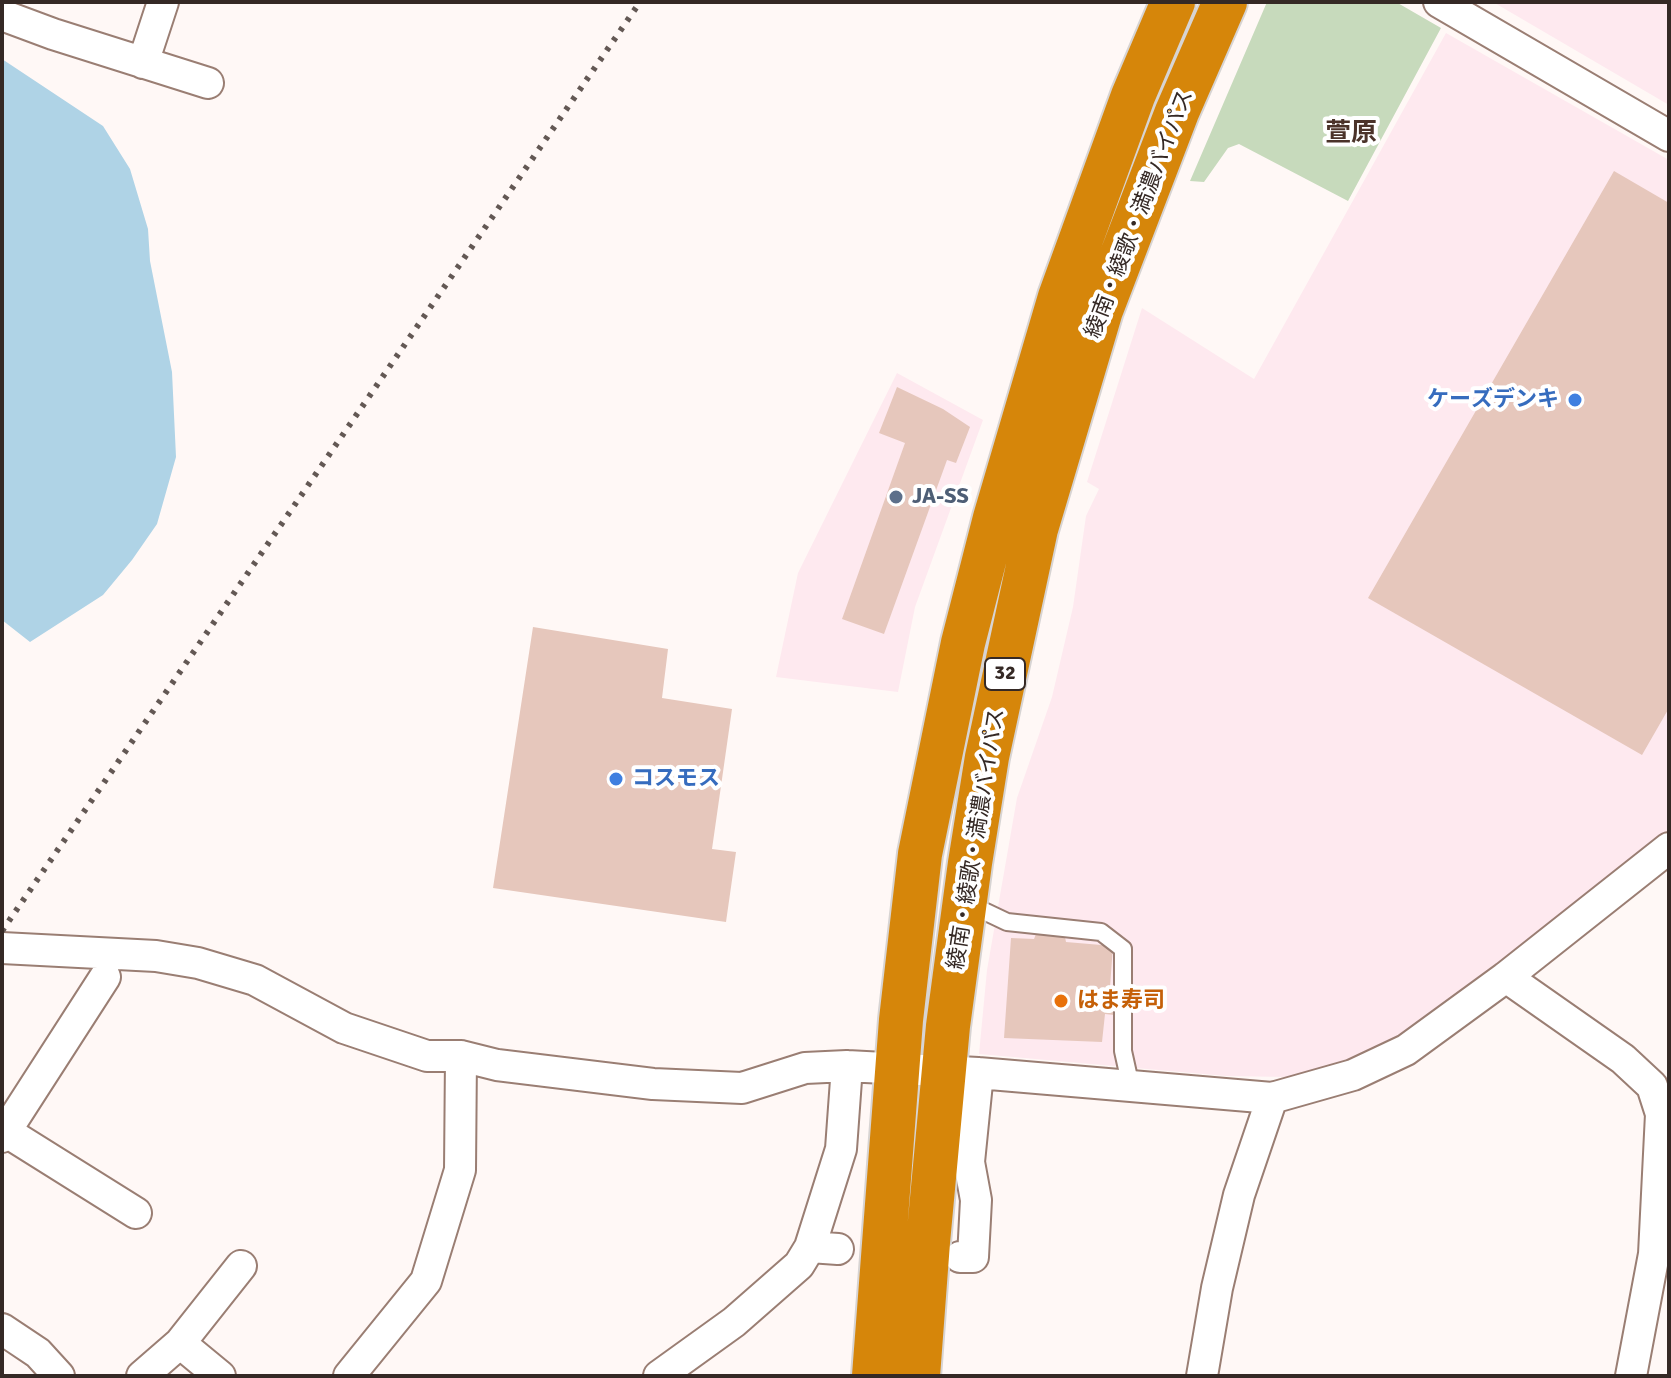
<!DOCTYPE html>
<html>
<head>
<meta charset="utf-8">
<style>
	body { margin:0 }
	#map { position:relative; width:1671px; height:1378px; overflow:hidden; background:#fff8f6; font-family:Signika,sans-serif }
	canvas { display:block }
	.frame { position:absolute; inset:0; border:4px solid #352925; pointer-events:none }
</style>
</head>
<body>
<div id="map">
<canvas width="1671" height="1378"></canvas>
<div class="frame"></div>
</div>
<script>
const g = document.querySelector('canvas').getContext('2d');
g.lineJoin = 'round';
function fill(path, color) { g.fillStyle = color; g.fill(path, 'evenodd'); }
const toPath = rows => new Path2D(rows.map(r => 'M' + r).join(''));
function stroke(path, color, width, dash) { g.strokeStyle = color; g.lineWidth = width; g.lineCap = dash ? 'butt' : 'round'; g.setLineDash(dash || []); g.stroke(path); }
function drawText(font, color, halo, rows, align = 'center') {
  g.font = font + ' Signika,"Noto Sans JP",sans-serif'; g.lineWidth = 8; g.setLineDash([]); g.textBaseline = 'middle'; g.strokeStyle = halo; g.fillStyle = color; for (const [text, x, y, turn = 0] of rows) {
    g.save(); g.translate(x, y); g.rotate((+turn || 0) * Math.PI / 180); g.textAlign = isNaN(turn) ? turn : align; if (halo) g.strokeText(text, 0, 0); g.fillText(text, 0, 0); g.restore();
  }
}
const commercial = toPath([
	[1493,2,1669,2,1669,105],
	[1446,33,1669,160,1669,829,1445,1007,1386,1045,1340,1064,1288,1077,1226,1076,979,1054,987,970,1017,798,1052,697,1073,607,1086,516,1099,489,1087,482,1142,308,1254,379],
	[897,373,983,420,915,607,898,692,776,677,798,573]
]);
const green = toPath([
	[1267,2,1396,2,1441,28,1348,201,1239,144,1228,148,1204,182,1190,181]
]);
const water = toPath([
	[2,59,103,126,130,169,148,229,150,261,172,372,176,457,157,524,132,560,103,595,30,642,2,620]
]);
const building = toPath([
	[1614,171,1669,203,1669,708,1642,755,1368,598],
	[897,387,943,409,970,427,956,463,947,460,884,634,842,619,905,443,879,433],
	[533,627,668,649,662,698,732,709,712,849,736,852,726,922,493,888],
	[1036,934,1065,937,1066,942,1113,946,1110,987,1117,987,1114,1015,1105,1014,1102,1042,1004,1038,1011,938,1034,939]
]);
const lane = toPath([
	[967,903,1007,922,1101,932,1123,949,1123,1051,1131,1087]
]);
const street = toPath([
	[1439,2,1669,136],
	[2,15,53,34,208,83],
	[143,63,163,2],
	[2,948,156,956,198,963,255,980,344,1028,427,1056,461,1056,497,1065,653,1084,742,1088,805,1068,847,1066,978,1073,1272,1098,1353,1075,1406,1050,1506,977,1669,848],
	[1506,977,1623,1059,1652,1086,1661,1114,1654,1254,1631,1376],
	[5,1131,136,1213],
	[2,1137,105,977],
	[838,1249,810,1247,841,1149,847,1066],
	[960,1257,973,1257,976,1200,969,1162,978,1073],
	[2,1329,38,1353,59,1376],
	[180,1343,241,1266],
	[142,1376,180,1343,220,1376],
	[349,1376,426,1281,460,1170,461,1056],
	[659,1376,734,1322,799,1265,810,1247],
	[1202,1376,1217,1288,1239,1195,1272,1098]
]);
const highway = toPath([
	[874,1376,901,1020,920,854,963,643,995,518,1060,297,1133,96,1173,2],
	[918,1376,928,1242,948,1026,970,863,987,757,1036,529,1101,310,1177,112,1225,2]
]);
const rail = toPath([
	[2,931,640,2]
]);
const markers = [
	[1575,400,8,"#3f7fe0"],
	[896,497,8,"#5c6f8a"],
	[616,779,8,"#3f7fe0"],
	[1061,1001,8,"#e8710a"]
];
const shields = [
	[1005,674,40]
];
const shieldNames = [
	["32",1005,674]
];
const streetNames = [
	["綾南・綾歌・満濃バイパス",1140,214,-69],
	["綾南・綾歌・満濃バイパス",977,839,-81]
];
const shopNames = [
	["ケーズデンキ",1559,400],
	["コスモス",632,779,"left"]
];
const serviceNames = [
	["JA-SS",912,497]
];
const foodNames = [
	["はま寿司",1077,1001]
];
const quarterNames = [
	["萱原",1351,134]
];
fill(commercial, '#fee9ef');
fill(green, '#c7dabc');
fill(water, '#afd3e6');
fill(building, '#e6c7bc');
stroke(lane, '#9a7e73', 20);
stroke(street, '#9a7e73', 34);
stroke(highway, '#d7d4d3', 48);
stroke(lane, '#fff', 16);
stroke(street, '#fff', 30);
stroke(highway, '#d6860a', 44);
stroke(rail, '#635854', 6, [4, 8]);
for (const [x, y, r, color] of markers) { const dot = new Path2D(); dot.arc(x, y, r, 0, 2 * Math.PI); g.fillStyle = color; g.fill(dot); stroke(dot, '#fff', 3); }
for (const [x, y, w] of shields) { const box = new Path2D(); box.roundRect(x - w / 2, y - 16, w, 32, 6); g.fillStyle = '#fff'; g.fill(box); stroke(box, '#352925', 2); }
drawText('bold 20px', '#352925', null, shieldNames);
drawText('22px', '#352925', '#fff', streetNames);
drawText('bold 22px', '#366cbe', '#fff', shopNames, 'right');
drawText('bold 22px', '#4e5e75', '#fff', serviceNames, 'left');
drawText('bold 22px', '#c56008', '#fff', foodNames, 'left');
drawText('bold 26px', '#4b332a', '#fff', quarterNames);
</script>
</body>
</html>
